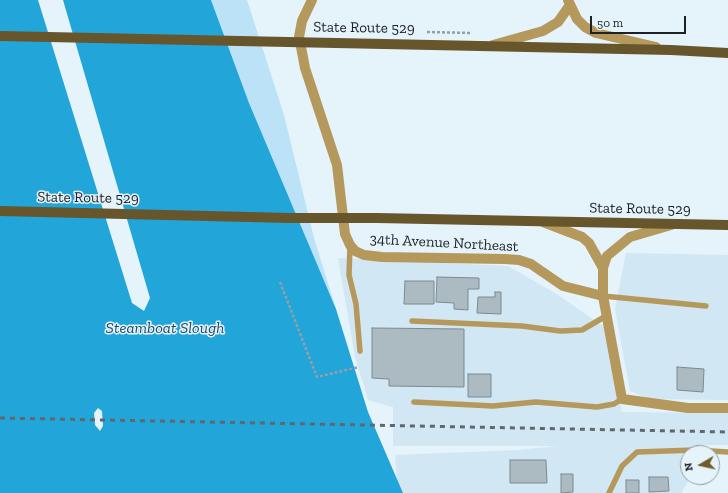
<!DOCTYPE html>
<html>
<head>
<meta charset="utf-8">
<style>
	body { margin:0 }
	#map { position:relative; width:728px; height:493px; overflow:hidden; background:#e5f3fb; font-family:"Zilla Slab",serif }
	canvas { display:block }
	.north { position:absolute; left:680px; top:445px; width:40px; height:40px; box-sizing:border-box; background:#e5f3fb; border:1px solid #959fa5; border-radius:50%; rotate:261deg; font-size:11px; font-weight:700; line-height:16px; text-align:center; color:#1d2225 }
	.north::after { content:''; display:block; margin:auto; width:14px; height:18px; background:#725c2c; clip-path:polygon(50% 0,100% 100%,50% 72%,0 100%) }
	.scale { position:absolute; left:590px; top:16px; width:96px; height:18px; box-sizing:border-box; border:2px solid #1d2225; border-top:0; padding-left:5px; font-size:12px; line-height:14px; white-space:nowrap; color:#1d2225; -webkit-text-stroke:3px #e5f3fb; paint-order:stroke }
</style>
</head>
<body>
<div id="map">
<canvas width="728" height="493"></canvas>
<div class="north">N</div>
<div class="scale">50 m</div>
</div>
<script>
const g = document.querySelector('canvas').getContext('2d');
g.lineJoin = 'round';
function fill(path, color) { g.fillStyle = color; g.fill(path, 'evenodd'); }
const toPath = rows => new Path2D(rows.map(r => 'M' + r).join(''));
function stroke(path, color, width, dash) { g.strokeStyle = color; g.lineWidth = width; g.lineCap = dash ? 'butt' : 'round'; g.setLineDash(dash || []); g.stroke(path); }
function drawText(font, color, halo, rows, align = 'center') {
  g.font = font + ' "Zilla Slab",serif'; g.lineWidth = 3; g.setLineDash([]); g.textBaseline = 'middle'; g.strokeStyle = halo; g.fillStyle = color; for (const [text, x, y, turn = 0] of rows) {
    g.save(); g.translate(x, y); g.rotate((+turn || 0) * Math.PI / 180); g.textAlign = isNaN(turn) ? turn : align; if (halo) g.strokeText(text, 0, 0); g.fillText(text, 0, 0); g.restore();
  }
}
const built = toPath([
	[626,253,728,255,728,400,650,399,630,391,615,309],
	[338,258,508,266,555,293,606,328,622,412,728,413,728,445,704,445,704,453,688,453,688,477,691,477,681,493,403,493,397,480,395,455,518,450,559,446,393,446,393,407,368,400,355,357]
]);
const green = toPath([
	[211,0,247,0,284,115,314,238,336,309,249,103]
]);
const water = toPath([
	[0,0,211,0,249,103,336,309,368,412,403,493,0,493]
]);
const pier = toPath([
	[38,0,63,0,150,298,144,311,132,303],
	[98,408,102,411,103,426,100,431,95,425,94,413]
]);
const building = toPath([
	[437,277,479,278,479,289,468,289,468,310,454,309,454,303,436,302,437,277],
	[405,281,434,281,434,304,404,304,405,281],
	[495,292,501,292,501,314,477,313,478,297,495,297,495,292],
	[372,328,464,329,464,387,389,386,389,379,372,378,372,328],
	[677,367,704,369,703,392,677,390,677,367],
	[468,374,491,374,491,397,468,397,468,374],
	[510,460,546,460,547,483,510,483,510,460],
	[561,474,573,474,573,492,561,493,561,474],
	[649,477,668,477,669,491,649,492,649,477],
	[626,480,639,480,639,493,626,493,626,480]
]);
const path = toPath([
	[427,32,472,33],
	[280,282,317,377,359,367]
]);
const service = toPath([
	[350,246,349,275,356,304,360,351],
	[603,296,706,306],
	[412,321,522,326,560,331,582,330,606,316],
	[414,402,493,406,536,402,597,407,614,404,622,399],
	[609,493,622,466,637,452,695,450,728,452]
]);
const minor = toPath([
	[312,0,302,21,299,37,302,52,305,68,337,165,345,234,350,245,355,251,364,255,382,257,505,259,519,260,531,264,563,286,603,296,603,268,607,256,630,237,671,225],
	[568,0,577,19,585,27,596,33,656,47],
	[493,45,543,31,558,22,570,5],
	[543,222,582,237,589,243,603,268],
	[603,296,622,399,688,408,728,408]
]);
const primary = toPath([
	[336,43,671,50,728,53],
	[377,218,728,225]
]);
const rail = toPath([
	[0,418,728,432]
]);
const primaryBridge = toPath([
	[0,36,336,43],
	[0,211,290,218,377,218]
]);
const streetNames = [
	["State Route 529",364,28,1],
	["State Route 529",88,198,1],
	["State Route 529",640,209,1],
	["34th Avenue Northeast",444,243,3]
];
const waterNames = [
	["Steamboat Slough",165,328]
];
fill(built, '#d1e7f3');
fill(green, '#bbe2f7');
fill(water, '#22a5d9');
fill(pier, '#e5f3fb');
fill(building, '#acbac1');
stroke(building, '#7d8a91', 1);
stroke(path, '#959fa5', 2.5, [3, 2]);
stroke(service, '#b4985c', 5.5);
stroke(minor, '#b4985c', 10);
stroke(primary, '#67552b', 10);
stroke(rail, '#60686d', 3, [5, 5]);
stroke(primaryBridge, '#67552b', 10);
drawText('15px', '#1d2225', '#e5f3fb', streetNames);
drawText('italic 16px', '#194a60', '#e5f3fb', waterNames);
</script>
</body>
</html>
